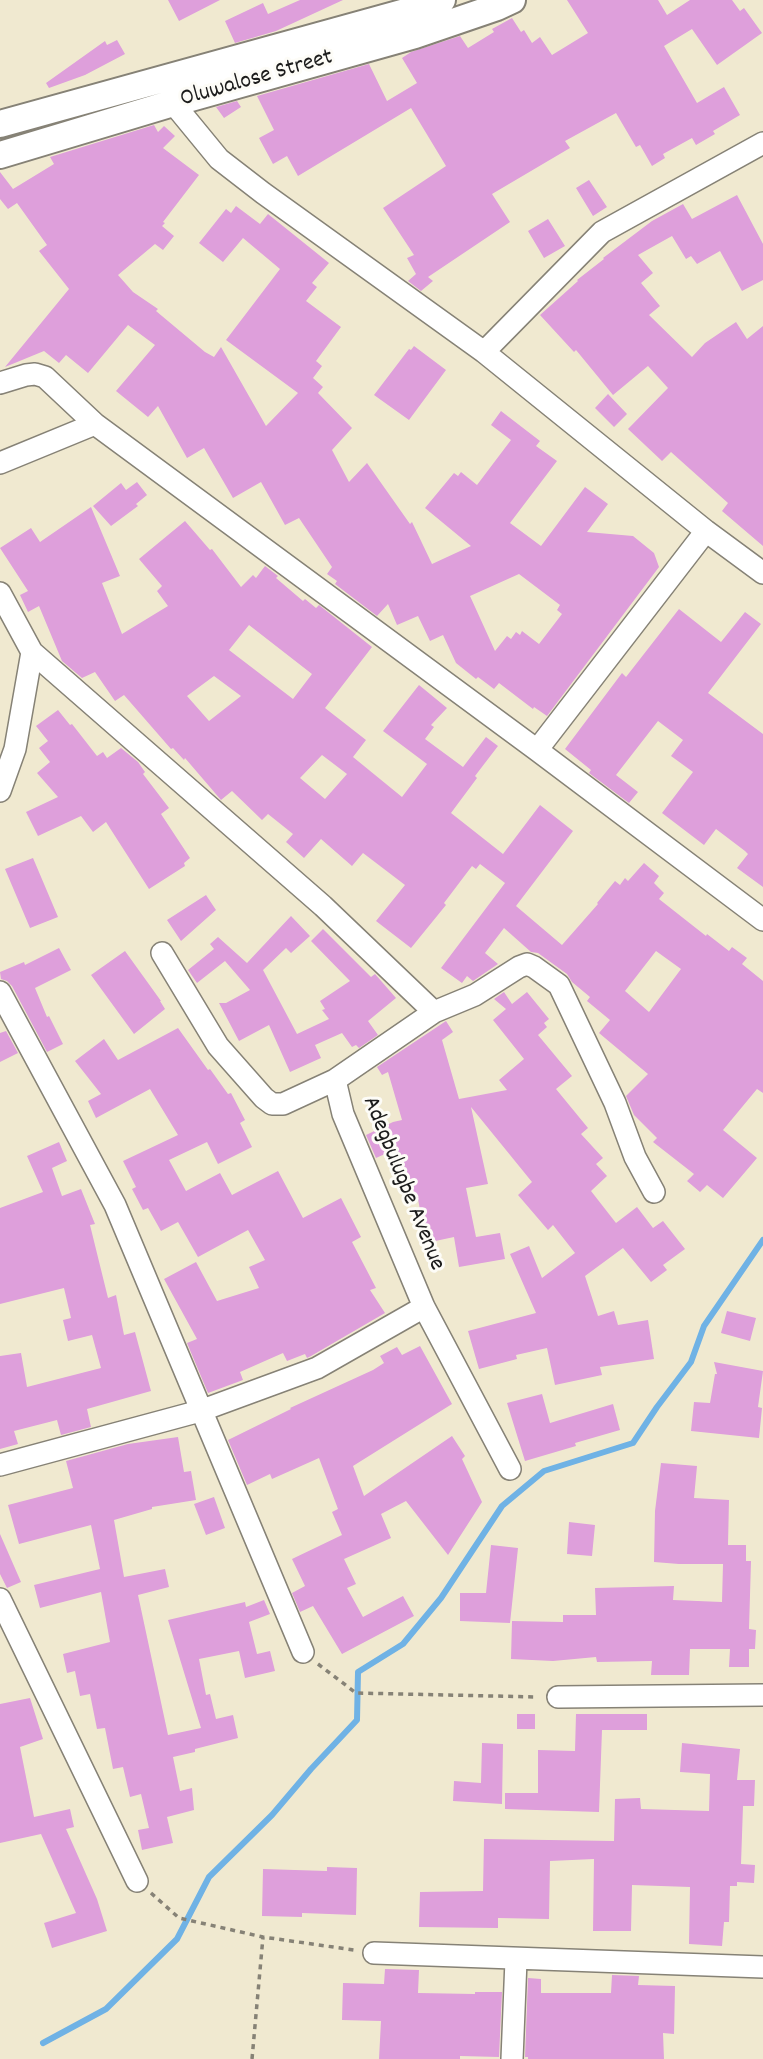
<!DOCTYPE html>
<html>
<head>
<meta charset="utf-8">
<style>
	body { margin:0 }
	canvas { display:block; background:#f0e9d0 }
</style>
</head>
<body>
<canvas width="763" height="2059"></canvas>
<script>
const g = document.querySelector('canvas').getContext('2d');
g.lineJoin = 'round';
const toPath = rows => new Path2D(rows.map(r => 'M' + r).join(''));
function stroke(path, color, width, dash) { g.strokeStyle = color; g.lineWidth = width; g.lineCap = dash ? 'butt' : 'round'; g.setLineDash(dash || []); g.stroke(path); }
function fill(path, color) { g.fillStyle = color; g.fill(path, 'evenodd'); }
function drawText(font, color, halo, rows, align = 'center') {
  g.font = font + ' Dekko,sans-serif'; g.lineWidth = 6; g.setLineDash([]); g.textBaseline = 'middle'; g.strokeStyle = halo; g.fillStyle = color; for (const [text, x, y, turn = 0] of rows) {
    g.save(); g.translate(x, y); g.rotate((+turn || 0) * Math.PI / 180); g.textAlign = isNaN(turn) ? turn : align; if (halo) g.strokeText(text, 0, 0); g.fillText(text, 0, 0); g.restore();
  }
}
const stream = toPath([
	[43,2043,106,2009,177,1939,209,1877,272,1815,311,1769,357,1720,358,1672,403,1644,441,1598,502,1506,544,1471,633,1443,657,1407,691,1362,704,1326,763,1240]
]);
const building = toPath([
	[168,0,220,0,179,21],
	[300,0,343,0,276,31,235,43,225,21,263,3,268,14],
	[567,0,658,0,667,15,690,0,732,0,740,11,744,8,762,33,717,65,692,29,664,46,697,103,724,87,740,115,713,131,715,134,696,145,692,138,663,154,665,158,652,166,640,145,636,147,616,113,565,141,570,148,492,194,510,222,428,277,433,281,421,291,408,281,416,274,407,258,414,255,383,208,446,166,411,108,298,176,287,156,273,164,259,138,274,130,257,96,369,64,387,101,417,83,402,58,411,52,460,36,468,48,494,32,492,29,512,18,521,32,524,30,532,43,540,37,552,55,588,33],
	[117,40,125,54,85,75,49,88,46,83,105,41,107,45],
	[237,101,241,107,224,118,216,107],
	[154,125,158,132,164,126,175,136,163,148,199,175,163,222,165,223,162,226,174,236,163,250,155,244,118,275,133,292,158,309,156,311,205,352,214,357,221,347,266,426,298,393,226,340,280,269,243,238,223,262,199,243,226,209,231,213,236,206,260,224,268,214,329,263,312,283,317,287,306,301,341,327,316,361,322,366,313,378,323,387,318,393,352,428,332,450,349,482,367,463,410,524,412,522,432,564,471,546,425,508,454,473,458,476,461,472,477,485,511,440,491,425,501,411,540,441,536,446,557,461,510,523,541,546,585,487,608,504,587,532,633,536,654,553,659,567,547,716,534,707,533,709,499,683,494,689,478,677,476,679,456,663,443,635,430,641,418,616,397,625,388,604,377,616,335,584,337,581,327,574,332,567,299,518,285,525,261,482,233,498,204,448,187,458,158,406,148,417,116,391,155,345,128,325,88,373,66,355,59,363,44,351,5,367,69,289,39,251,47,245,17,203,8,209,0,199,0,172,13,189,54,164,50,157],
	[519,574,560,605,557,610,562,614,539,644,522,631,520,635,516,632,511,639,507,636,495,651,470,596],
	[589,180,607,207,593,216,576,188],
	[737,195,763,244,763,280,742,291,720,251,697,264,691,256,686,259,672,236,638,255,653,273,641,283,660,306,649,315,692,357,705,343,736,322,747,339,763,326,763,546,722,511,728,503,671,452,662,461,628,429,668,388,648,366,613,395,576,350,574,352,540,315,578,281,577,280,604,259,603,258,652,221,683,204,692,219],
	[548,219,565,246,544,258,528,231],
	[414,346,446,370,409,420,374,395,409,349,411,350],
	[608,394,627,414,614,427,595,408],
	[137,482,147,495,136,504,138,506,111,526,93,506,121,483,126,490],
	[91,507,120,576,102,583,122,634,168,606,157,591,162,586,139,559,185,521,210,550,212,549,241,587,253,575,256,578,265,566,278,576,276,578,303,601,305,599,316,608,319,605,372,647,325,708,366,740,353,757,402,797,427,764,383,731,419,685,447,708,431,725,434,727,425,739,463,767,486,737,498,746,475,776,477,778,451,813,503,854,540,805,573,831,516,906,562,945,598,904,597,903,615,881,620,885,625,878,628,881,644,863,659,876,654,883,664,893,659,899,706,936,707,934,729,951,732,947,747,958,742,964,763,981,763,1093,757,1089,723,1130,757,1158,723,1198,707,1185,700,1192,687,1181,694,1174,653,1142,657,1138,634,1115,626,1096,648,1074,599,1033,610,1020,587,1001,590,997,572,982,567,974,538,953,531,952,504,928,485,953,498,964,473,981,467,976,462,983,441,968,505,883,480,864,476,869,472,866,444,903,446,905,411,948,376,921,405,885,363,853,352,866,321,839,304,858,286,842,293,834,268,814,262,820,232,791,221,800,185,758,184,760,173,748,171,749,124,695,115,701,95,672,82,678,62,661,39,606,28,612,20,595,28,591,0,548,31,528,40,542],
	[249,625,312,674,293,699,229,650],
	[214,676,241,696,209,721,187,696],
	[322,755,347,774,325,799,300,778],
	[656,951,681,969,649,1012,625,991],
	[679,609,721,642,745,612,761,624,708,693,763,734,763,887,737,868,748,854,745,851,716,829,704,845,662,813,693,772,671,756,683,740,658,721,616,775,638,792,629,803,589,773,591,770,565,749,622,673,626,677],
	[58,710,70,725,72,724,97,756,103,752,107,758,121,748,138,762,145,772,143,774,169,808,161,814,190,858,184,863,185,866,149,889,106,822,93,832,81,816,38,836,26,812,58,797,37,773,50,762,39,748,48,741,36,726],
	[33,858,58,917,30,928,5,869],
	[206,895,216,910,181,941,167,920],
	[291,916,310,936,291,953,286,948,263,970,297,1034,329,1019,322,1010,325,1009,320,1001,350,981,311,941,323,929,371,977,375,974,396,998,368,1021,378,1035,359,1048,356,1045,352,1047,342,1033,315,1045,321,1058,290,1072,269,1025,239,1041,219,1003,226,1003,250,990,225,961,197,983,188,970,214,949,210,944,218,937,247,963],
	[59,948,71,970,35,988,47,1017,49,1016,63,1044,47,1052,12,986,7,981,1,979,0,972,24,962,25,965],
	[125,951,161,1001,160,1001,165,1009,134,1034,91,975],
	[504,992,512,1004,527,992,549,1019,544,1023,547,1027,538,1035,572,1076,556,1089,588,1128,581,1134,603,1158,596,1164,607,1176,591,1191,616,1223,637,1207,653,1228,663,1221,685,1249,663,1265,667,1270,651,1282,623,1248,585,1276,598,1316,614,1311,618,1325,648,1320,654,1359,600,1367,602,1375,555,1385,547,1348,516,1355,517,1359,479,1369,468,1331,536,1313,510,1254,529,1246,542,1278,575,1253,553,1225,548,1230,518,1195,532,1182,471,1107,488,1184,466,1188,476,1237,500,1233,505,1259,459,1267,454,1237,426,1243,418,1199,407,1201,396,1149,376,1158,366,1135,393,1122,402,1120,388,1072,382,1075,377,1067,446,1021,453,1032,442,1040,459,1099,507,1090,499,1080,524,1059,493,1020,506,1009,494,999],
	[178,1028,208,1070,210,1069,228,1094,231,1093,245,1120,240,1123,252,1147,218,1164,207,1142,169,1160,186,1191,220,1173,232,1195,278,1171,303,1218,341,1198,361,1237,352,1242,376,1288,370,1290,385,1313,311,1356,307,1358,305,1354,287,1361,283,1353,240,1372,243,1380,208,1393,187,1343,197,1339,164,1279,196,1262,217,1301,259,1288,249,1267,265,1260,248,1230,198,1257,178,1222,161,1231,148,1208,143,1210,132,1189,136,1187,123,1161,178,1135,150,1089,96,1118,88,1101,101,1094,75,1061,104,1039,118,1060],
	[6,1031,18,1053,0,1062,0,1033],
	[59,1142,67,1161,52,1168,62,1196,81,1189,95,1224,90,1225,108,1298,116,1295,124,1335,135,1332,151,1391,87,1409,91,1427,61,1435,57,1420,14,1431,18,1444,0,1449,0,1356,21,1353,27,1387,101,1368,92,1335,68,1341,63,1320,71,1318,64,1288,0,1304,0,1208,43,1192,27,1156],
	[727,1311,756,1318,750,1341,721,1333],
	[420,1346,452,1404,353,1466,364,1496,452,1436,465,1456,462,1459,482,1502,448,1555,406,1501,381,1514,391,1538,344,1559,356,1584,347,1588,363,1617,403,1596,414,1616,342,1654,313,1606,300,1612,292,1593,305,1586,292,1559,342,1535,332,1512,338,1509,319,1458,272,1479,270,1474,247,1485,228,1440,291,1409,290,1408,373,1370,384,1363,380,1356,397,1347,402,1355],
	[714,1362,763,1371,758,1407,762,1408,759,1438,691,1431,694,1402,710,1403,715,1374,717,1374],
	[542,1394,550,1423,613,1404,620,1430,575,1443,576,1446,525,1461,507,1403],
	[178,1437,184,1472,191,1471,196,1500,152,1507,152,1509,114,1520,124,1577,165,1569,169,1587,138,1595,168,1735,201,1728,168,1620,245,1602,246,1607,264,1600,270,1614,249,1622,257,1654,270,1651,275,1671,245,1678,239,1651,199,1659,206,1695,210,1694,216,1719,233,1715,238,1738,195,1749,195,1752,173,1757,180,1791,192,1788,194,1810,167,1817,173,1843,142,1850,138,1830,149,1828,141,1794,130,1797,123,1767,113,1769,105,1728,97,1729,90,1694,80,1696,75,1671,67,1673,63,1654,110,1642,101,1592,40,1608,34,1585,100,1569,91,1525,19,1544,8,1505,73,1488,66,1461,128,1444],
	[661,1463,697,1466,694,1498,729,1500,728,1545,746,1545,746,1561,751,1561,749,1629,756,1630,755,1649,749,1649,749,1667,729,1667,730,1649,690,1649,689,1675,651,1675,652,1661,597,1662,596,1657,553,1661,511,1659,512,1621,563,1622,563,1615,596,1615,595,1588,674,1586,673,1600,722,1602,723,1564,679,1564,654,1562,655,1511],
	[214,1497,225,1528,206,1535,194,1504],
	[569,1522,595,1525,592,1556,567,1554],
	[0,1534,21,1582,7,1588,0,1574],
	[491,1545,518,1548,510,1623,460,1621,460,1593,486,1593],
	[30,1698,43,1739,20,1747,34,1817,70,1809,74,1827,66,1829,97,1899,107,1931,52,1948,44,1923,76,1913,41,1834,0,1843,0,1704],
	[517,1714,535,1714,535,1729,517,1729],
	[576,1714,647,1714,647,1730,602,1730,599,1812,505,1809,505,1793,538,1793,538,1750,575,1751],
	[482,1743,503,1744,502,1804,453,1801,454,1781,481,1783],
	[682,1743,740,1749,737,1780,755,1780,754,1806,743,1806,741,1864,755,1865,754,1883,737,1882,737,1886,730,1886,729,1922,724,1922,722,1946,689,1944,690,1887,632,1885,631,1931,593,1931,594,1859,550,1861,549,1919,498,1918,498,1928,419,1927,420,1892,483,1891,484,1839,614,1841,615,1799,640,1798,641,1809,709,1811,710,1774,680,1772],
	[327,1867,357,1868,356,1915,302,1913,302,1917,262,1916,263,1869,327,1871],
	[385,1969,419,1970,418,1993,475,1994,475,1992,502,1992,499,2057,460,2056,460,2059,379,2059,381,2021,342,2020,343,1983,384,1984],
	[612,1975,639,1976,638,1985,675,1986,674,2034,663,2033,664,2059,528,2059,528,2057,525,2057,528,1978,541,1979,541,1993,611,1993]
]);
const path = toPath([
	[318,1664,356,1693,538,1697],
	[151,1893,179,1918,263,1937,354,1950],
	[252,2059,263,1937]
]);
const minor = toPath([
	[173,103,219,159,263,193,484,352,706,531,763,573],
	[484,352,602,232,763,143],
	[0,383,26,375,35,374,45,377,95,424,537,750,763,920],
	[0,463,95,424],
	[0,593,32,652,323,906,434,1012],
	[537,750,706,531],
	[0,791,15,749,32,652],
	[162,953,218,1046,264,1098,272,1104,283,1104,335,1080,434,1012,475,995,519,967,527,964,534,967,559,985,615,1103,635,1157,654,1192],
	[0,992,115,1205,303,1652],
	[335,1080,343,1114,424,1307,510,1469],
	[0,1465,200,1411,317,1368,424,1307],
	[0,1599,137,1881],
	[558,1697,763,1695],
	[374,1953,763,1967],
	[512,2059,516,1960]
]);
const tertiary = toPath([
	[0,124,409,11,442,0],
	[0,155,173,103,415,35,497,7,512,0]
]);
const streetNames = [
	["Oluwalose Street",257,80,-16],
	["Adegbulugbe Avenue",402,1184,68]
];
stroke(stream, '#6fb2e5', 6);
fill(building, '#de9fdb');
stroke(minor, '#868276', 24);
stroke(tertiary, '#868276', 30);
stroke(path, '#868276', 3.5, [5, 5]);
stroke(minor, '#fff', 21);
stroke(tertiary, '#fff', 26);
drawText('24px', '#1c1c1c', '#fdfcf7', streetNames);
</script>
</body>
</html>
